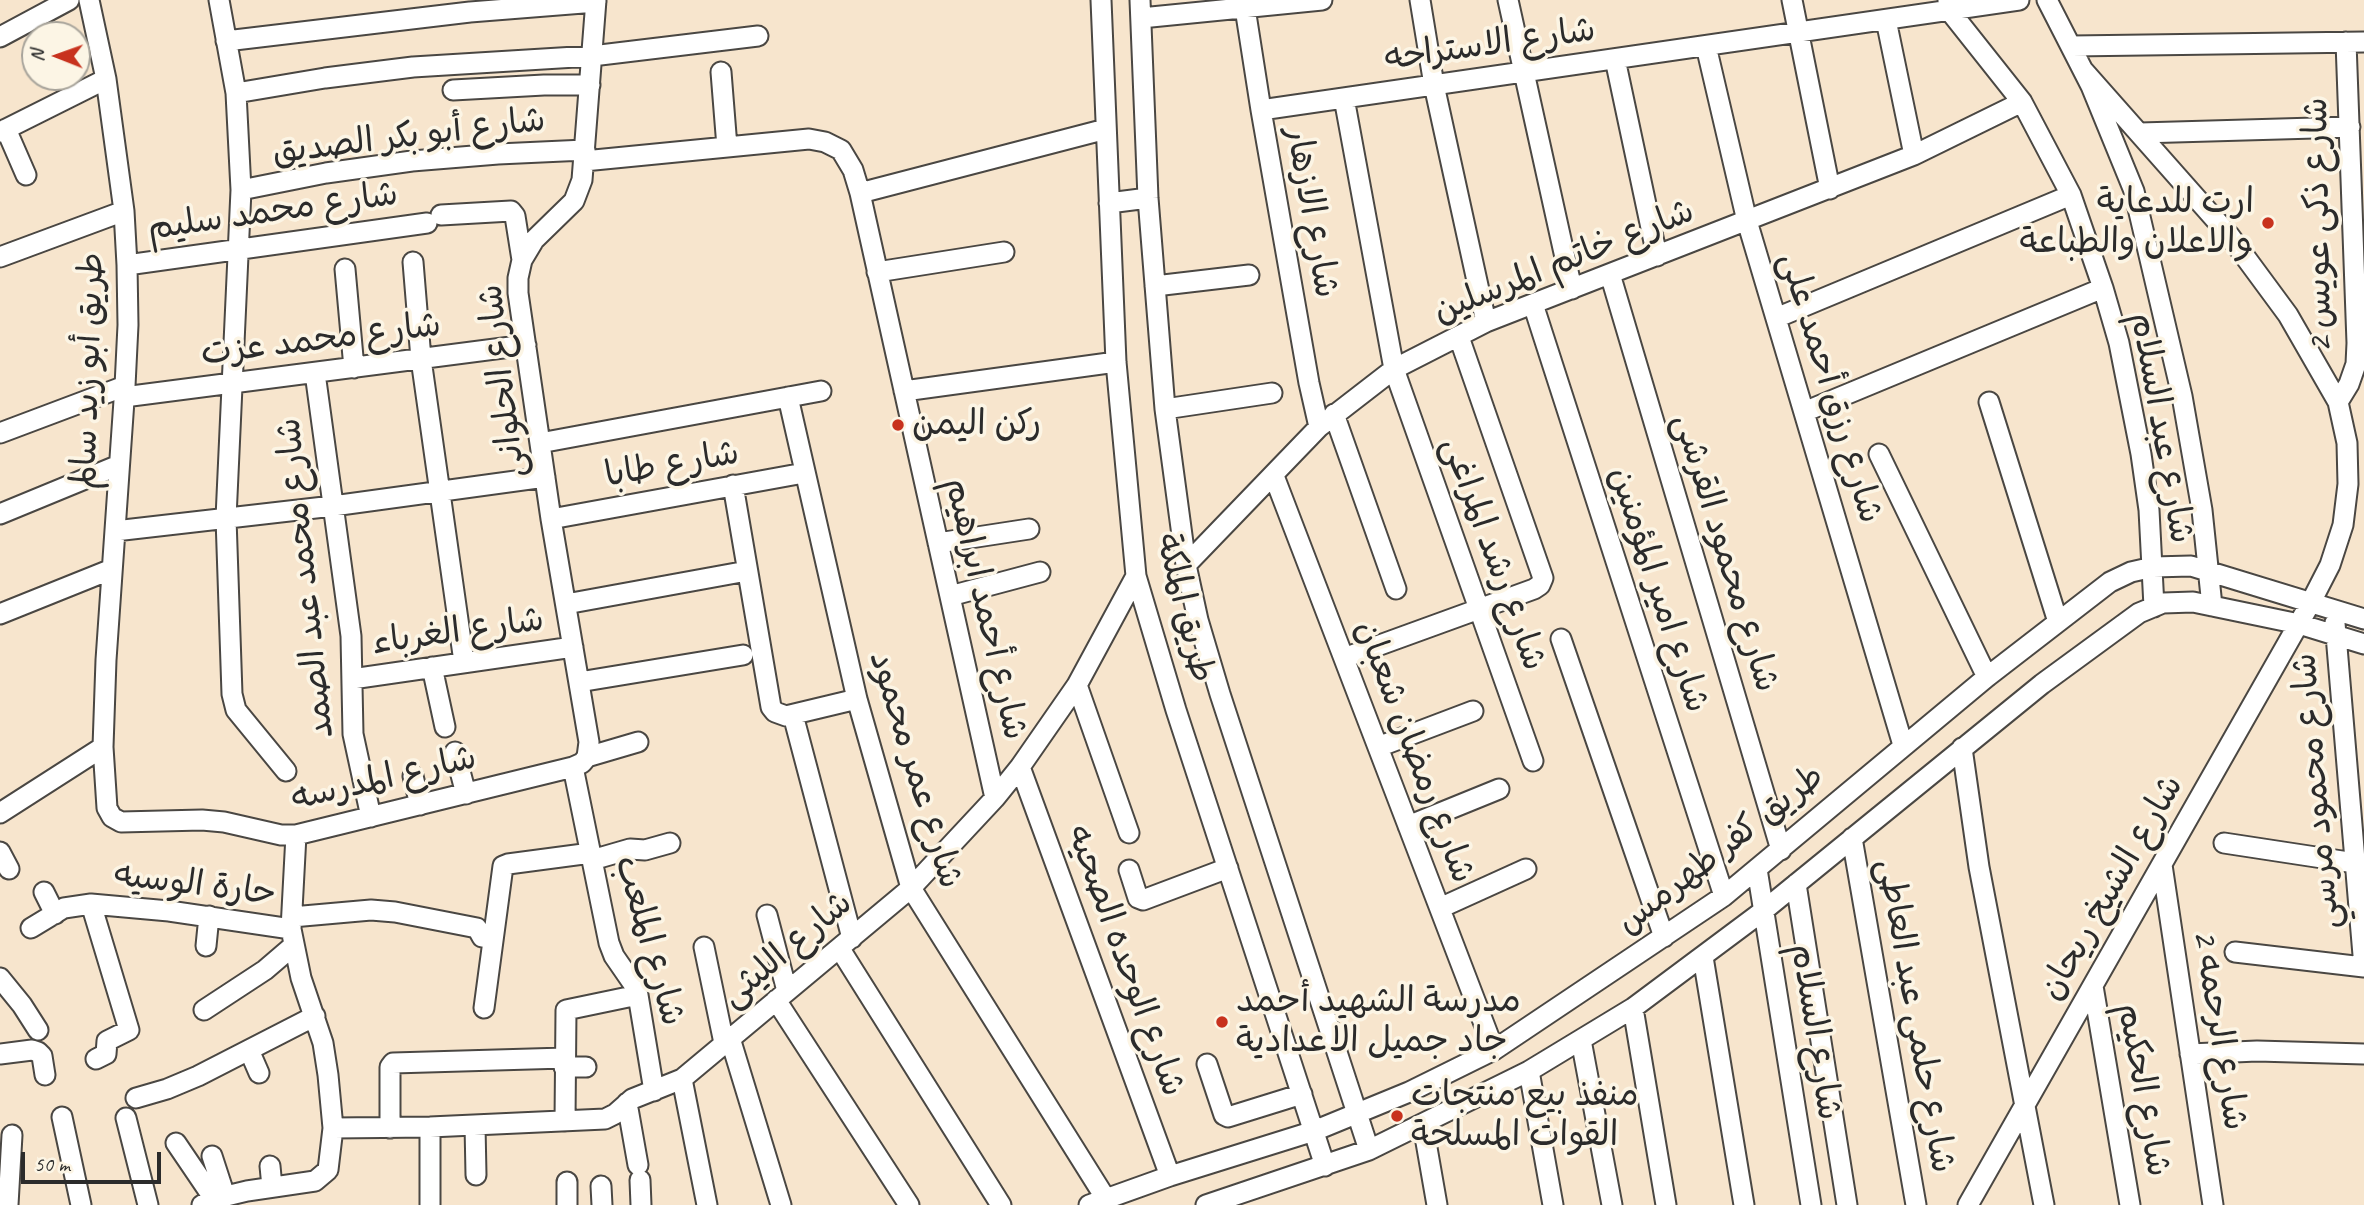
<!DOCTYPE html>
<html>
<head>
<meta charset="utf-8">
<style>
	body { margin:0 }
	#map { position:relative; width:2364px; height:1205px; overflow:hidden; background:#f7e5cd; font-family:Caveat,sans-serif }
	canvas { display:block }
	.north { position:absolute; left:21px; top:21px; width:70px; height:70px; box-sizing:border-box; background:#fcf5e5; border:2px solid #a8a49b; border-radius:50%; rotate:271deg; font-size:19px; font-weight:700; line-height:28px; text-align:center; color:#2b2b2b }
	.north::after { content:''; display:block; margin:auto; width:24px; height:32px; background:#c8321e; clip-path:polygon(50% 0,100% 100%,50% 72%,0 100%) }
	.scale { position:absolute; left:21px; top:1152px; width:140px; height:32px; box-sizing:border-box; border:4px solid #2b2b2b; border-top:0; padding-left:9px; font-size:21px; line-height:24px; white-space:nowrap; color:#2b2b2b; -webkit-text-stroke:5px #fcf5e5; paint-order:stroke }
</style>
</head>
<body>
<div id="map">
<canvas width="2364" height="1205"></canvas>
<div class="north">N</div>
<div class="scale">50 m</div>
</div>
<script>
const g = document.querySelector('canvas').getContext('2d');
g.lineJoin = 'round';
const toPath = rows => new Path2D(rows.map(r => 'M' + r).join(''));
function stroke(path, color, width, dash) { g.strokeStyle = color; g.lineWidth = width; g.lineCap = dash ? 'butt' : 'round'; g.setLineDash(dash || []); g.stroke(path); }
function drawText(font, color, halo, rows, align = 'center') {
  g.font = font + ' Caveat,"Playpen Sans Arabic",sans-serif'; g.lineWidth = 7; g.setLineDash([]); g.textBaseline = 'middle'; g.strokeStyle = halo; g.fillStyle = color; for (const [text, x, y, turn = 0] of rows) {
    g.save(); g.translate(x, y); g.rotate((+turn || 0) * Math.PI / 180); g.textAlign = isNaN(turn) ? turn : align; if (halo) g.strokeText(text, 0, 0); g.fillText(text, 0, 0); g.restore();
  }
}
const minor = toPath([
	[89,0,106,79,124,211,127,265,128,325,125,386,106,660,103,747,107,808,112,817,121,822,202,820,224,822,281,835,296,835,573,767,582,763,587,757,589,742,551,519,518,293,518,278,522,260,534,240,574,201,582,180,596,0],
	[219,0,236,93,241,190,226,518,232,694,236,710,286,771],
	[1101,0,1116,362,1136,576,1176,710,1325,1166],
	[1140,0,1148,198,1165,409,1186,565,1198,620,1220,694,1369,1150],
	[1420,0,1434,85,1486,322],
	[1508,0,1572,289],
	[1792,0,1830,189],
	[2047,0,2091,86,2134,191,2182,396,2202,510,2212,606],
	[1948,1,1949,10,2022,102,2071,195,2103,288,2119,343,2141,454,2149,510,2154,607],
	[1245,8,1261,110,1309,383,1319,427],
	[1141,18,1322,0],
	[1886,20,1914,155],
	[0,37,69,0],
	[226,41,470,12,596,2],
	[1706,46,1747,221,1903,745],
	[2072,46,2364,42],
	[1615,59,1657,256],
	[721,72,727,147],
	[453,90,544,85,590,85],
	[236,93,325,78,413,67,592,56,758,36],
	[1344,98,1394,369,1533,761],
	[1261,110,2019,0],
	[6,129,26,175],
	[0,132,106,79],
	[2140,133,2350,127],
	[584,161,809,139,825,142,841,150,853,170,860,193,995,798],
	[241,190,326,173,412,161,498,154,585,150],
	[860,193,1106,129],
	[1109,203,1148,198],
	[441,215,511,211,515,216,522,260],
	[0,257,124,211],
	[413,262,421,359,464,662],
	[127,265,427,223],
	[345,269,354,368],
	[877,272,1004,252],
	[1610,274,1781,850],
	[1155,286,1249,275],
	[1533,304,1724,896],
	[1776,318,2071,195],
	[315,373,351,636,353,734,371,817],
	[904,391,1116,362],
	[124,397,526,345],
	[788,397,857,699,911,888,1106,1199],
	[1989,402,2058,622],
	[2338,402,2349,384,2356,364,2357,343,2346,42],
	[1165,409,1272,393],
	[1804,412,2103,288],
	[1334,414,1396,589],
	[0,433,125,386],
	[540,443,821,391],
	[1879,454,1987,677],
	[1274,476,1494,1050],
	[733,485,771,707,775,712,786,716,857,699],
	[0,514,119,465],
	[551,519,804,473],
	[115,531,333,506,545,477],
	[938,543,1029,529],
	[1186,565,1319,427,1394,369,1486,322,1914,155,2022,102],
	[950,596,1040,572],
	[566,604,747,571],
	[0,614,112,569],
	[2335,623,2364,967],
	[1561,639,1664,937],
	[1344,658,1534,589,1540,585,1543,578,1459,337],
	[432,667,445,727],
	[352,679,573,647],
	[579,682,743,655],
	[1077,685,1129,833],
	[793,715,852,938],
	[1378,747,1473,711],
	[1962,748,1979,867,2044,1205],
	[455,752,466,794],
	[587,757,638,742],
	[573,767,609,943,614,956,634,985,638,995,654,1091],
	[1020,767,1170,1176],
	[413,776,420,805],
	[0,813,103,747],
	[1408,826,1499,789],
	[1852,838,1916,1205],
	[2224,843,2355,863],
	[0,852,9,869],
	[592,860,630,849,645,850,670,843],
	[2162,865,2213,1205],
	[1757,869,1811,1205],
	[1129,870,1138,898,1143,900,1228,868],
	[1796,884,1847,1205],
	[44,892,55,914],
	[91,904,129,1030,107,1041,106,1054,96,1059],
	[1440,908,1526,869],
	[767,915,787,991],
	[292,917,371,910,395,912,477,928,482,937,493,939],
	[31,928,64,908,91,904,169,911,291,929],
	[206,946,209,916],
	[704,947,724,1043],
	[840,949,1001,1205],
	[2235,952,2364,967],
	[1703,957,1744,1205],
	[0,978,22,1005,38,1030],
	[2093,986,2130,1205],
	[776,1000,909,1205],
	[484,1008,503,866,508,864,591,853],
	[1633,1008,1666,1205],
	[204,1010,265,970,293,946],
	[730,1038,781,1205],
	[1581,1040,1612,1205],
	[249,1050,259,1073],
	[0,1054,32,1050,38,1052,42,1056,45,1075],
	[2190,1054,2257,1051,2364,1054],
	[1207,1064,1224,1115,1228,1117,1302,1094],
	[564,1067,586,1067],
	[1529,1071,1553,1205],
	[682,1079,707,1205],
	[136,1098,167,1089,198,1076,315,1016],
	[627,1103,638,1165],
	[62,1117,81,1205],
	[126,1118,148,1205],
	[565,1121,566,1010,638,995],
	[475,1125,476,1175],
	[1423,1125,1437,1205],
	[430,1127,430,1205],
	[333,1128,430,1127,605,1119,615,1114,632,1099,682,1079,911,888,995,798,1020,767,1077,685,1136,576],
	[390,1128,390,1067,393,1063,565,1058],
	[176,1143,214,1199],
	[212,1156,225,1196],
	[270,1166,272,1187],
	[640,1180,641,1205],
	[567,1182,567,1205],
	[601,1186,602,1205],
	[8,1205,12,1135],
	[202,1205,214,1199,247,1191,315,1181,328,1170,333,1128,328,1075,323,1043,301,978,291,929,296,835],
	[1089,1205,1170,1176,1314,1131,1409,1092,1494,1050,1724,896,1987,677,2110,582,2131,572,2153,567,2191,566,2364,619],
	[1206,1205,1369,1150,1529,1071,1633,1008,1763,911,2042,684,2139,613,2163,603,2193,602,2299,624,2364,644],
	[1968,1205,2311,602,2330,565,2343,525,2348,484,2347,443,2338,402,2288,315,2229,235,2083,70]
]);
const markers = [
	[2268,223,7,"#c8321e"],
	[898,425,7,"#c8321e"],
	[1222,1022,7,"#c8321e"],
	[1397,1116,7,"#c8321e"]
];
const streetNames = [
	["شارع الاستراحه",1490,45,-8],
	["شارع أبو بكر الصديق",409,137,-7],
	["شارع محمد سليم",273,212,-8],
	["شارع الازهار",1311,212,80],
	["شارع ذكى عويس 2",2319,225,-91],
	["شارع خاتم المرسلين",1564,262,-22],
	["شارع محمد عزت",321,340,-7],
	["طريق أبو زيد سالم",89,371,-88],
	["شارع الحلوانى",503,381,-97],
	["شارع رزق أحمد على",1830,388,73],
	["شارع عبد السلام",2161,428,80],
	["شارع طابا",672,465,-10],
	["شارع محمود القرشى",1725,553,73],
	["شارع رشد المراغى",1493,554,70],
	["شارع محمد عبد الصمد",306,578,-96],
	["شارع امير المؤمنين",1658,590,72],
	["طريق الملكة",1184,608,76],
	["شارع أحمد ابراهيم",985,609,77],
	["شارع الغرباء",458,632,-8],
	["شارع رمضان شعبان",1414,752,69],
	["شارع عمر محمود",915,770,73],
	["شارع المدرسه",384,779,-13],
	["شارع محمود مرسي",2317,791,-95],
	["طريق كفر طهرمس",1721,850,-38],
	["حارة الوسيه",195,885,7],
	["شارع الشيخ ريحان",2112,888,-60],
	["شارع الملعب",649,941,74],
	["شارع الليثى",787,950,-40],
	["شارع الوحده الصحيه",1125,961,70],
	["شارع حلمى عبد العاطى",1915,1016,80],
	["شارع الرحمه 2",2219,1030,81],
	["شارع السلام",1815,1032,81],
	["شارع الحكيم",2143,1090,80]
];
const poiNames = [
	["ارت للدعاية",2254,203,"right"],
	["والاعلان والطباعة",2254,243,"right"],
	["ركن اليمن",912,425],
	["مدرسة الشهيد أحمد",1236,1002],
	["جاد جميل الاعدادية",1236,1042],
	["منفذ بيع منتجات",1411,1096],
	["القوات المسلحة",1411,1136]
];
stroke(minor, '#4a4743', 23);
stroke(minor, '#fff', 19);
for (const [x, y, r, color] of markers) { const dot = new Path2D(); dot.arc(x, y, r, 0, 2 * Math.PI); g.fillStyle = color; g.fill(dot); stroke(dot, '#fcf5e5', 2.5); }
drawText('35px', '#2b2b2b', '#fcf5e5', streetNames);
drawText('35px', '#2b2b2b', '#fcf5e5', poiNames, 'left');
</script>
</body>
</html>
